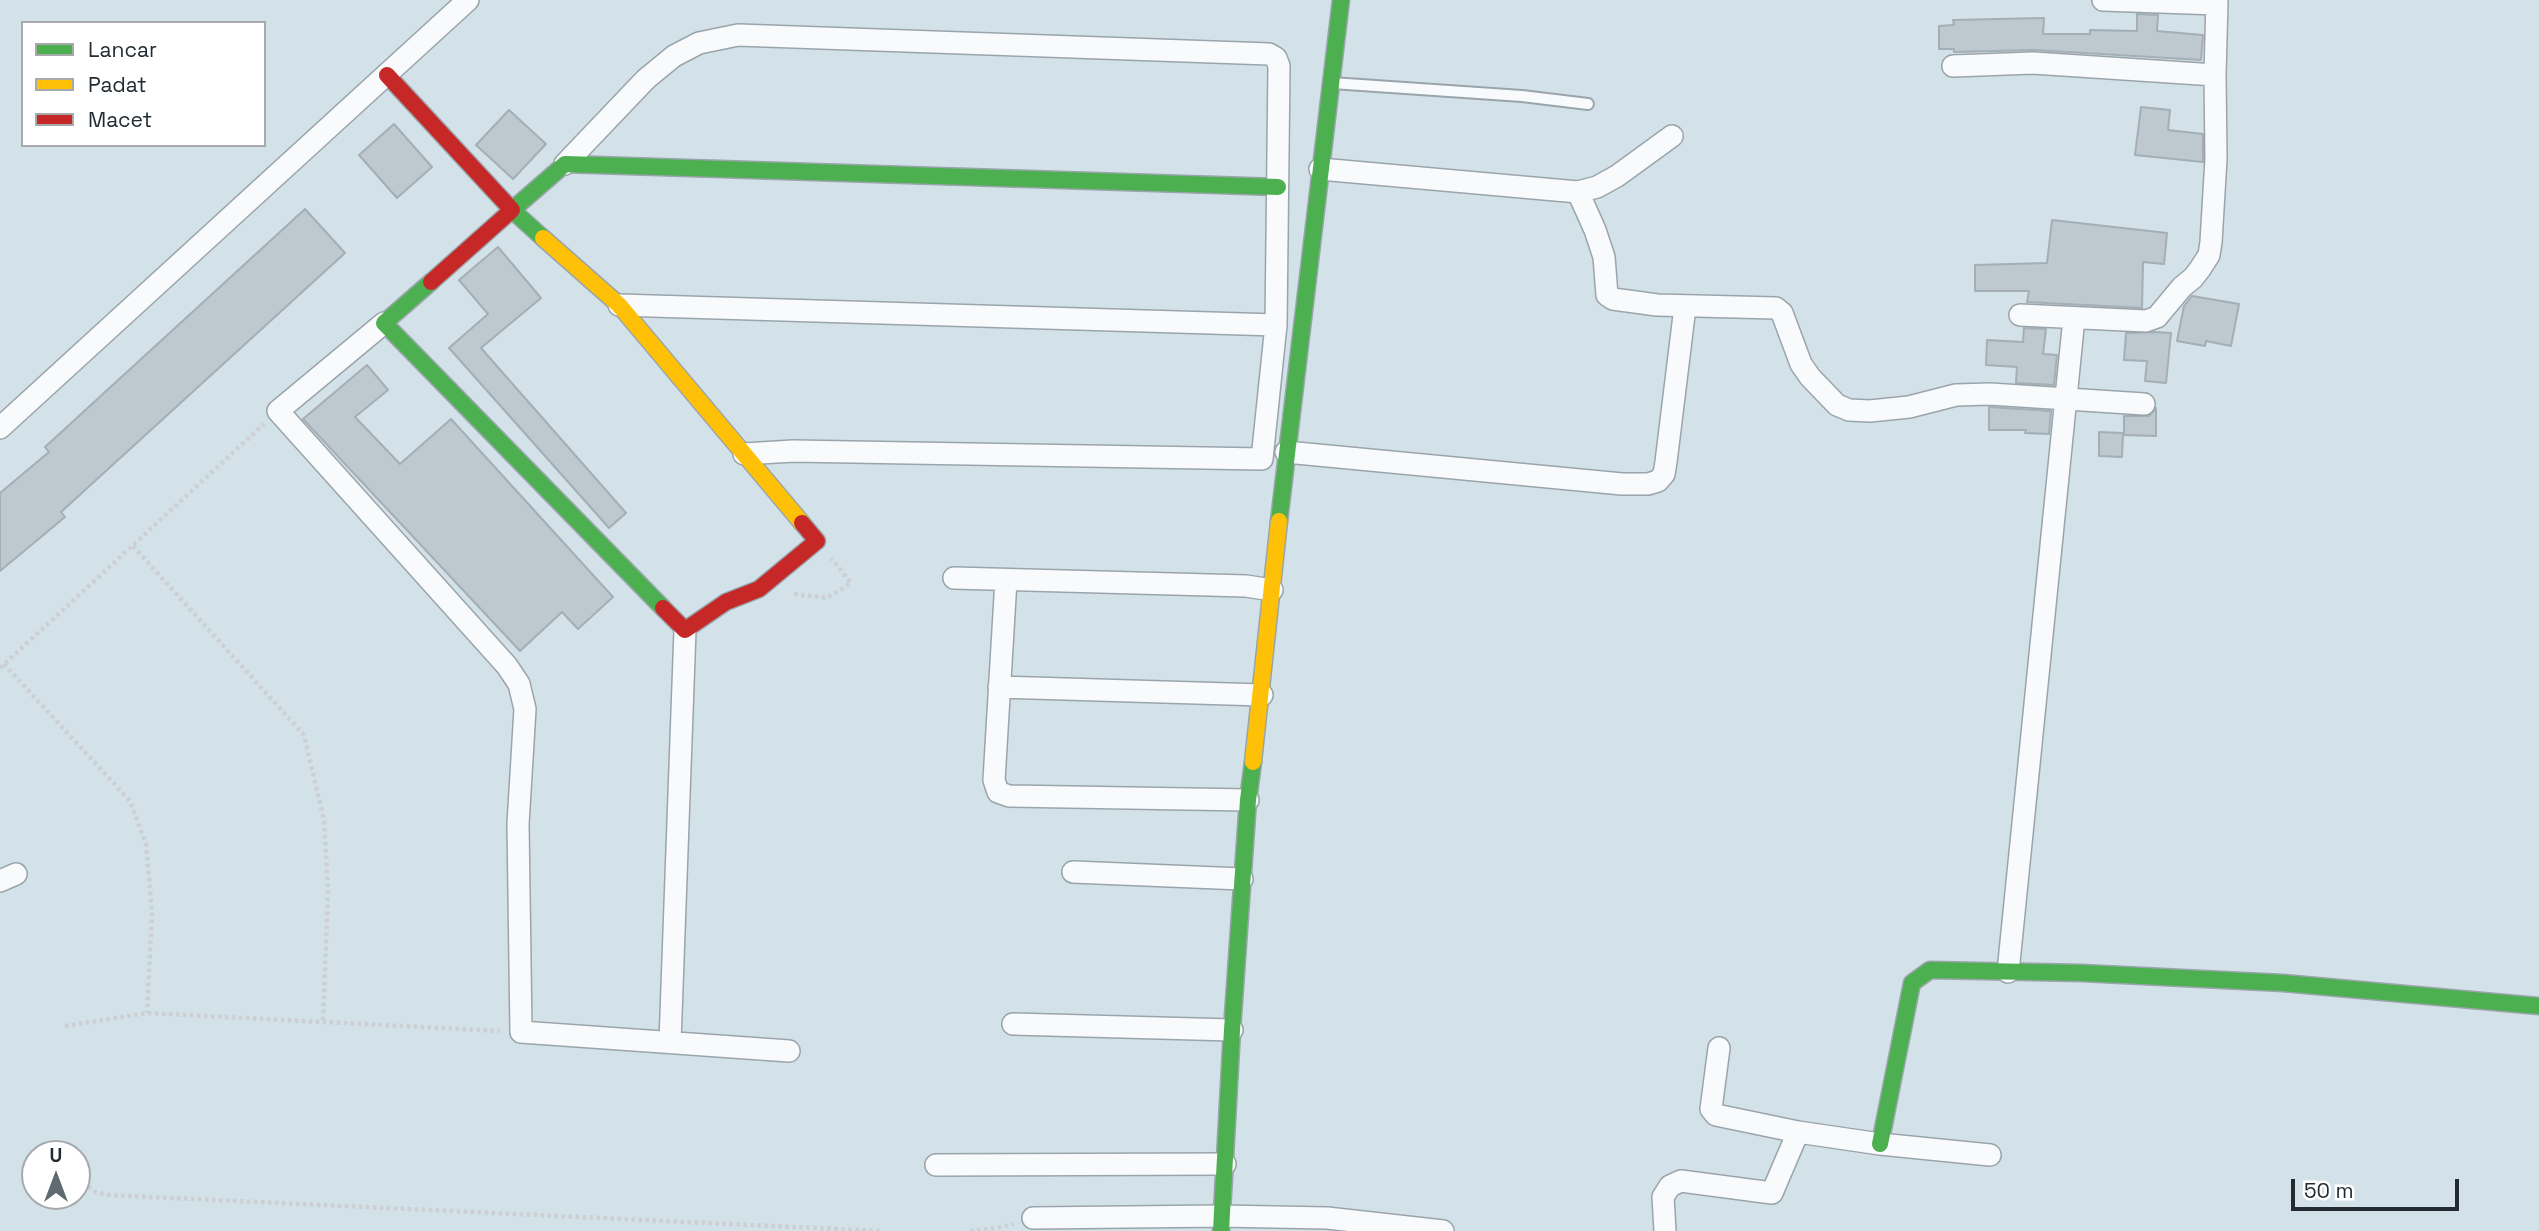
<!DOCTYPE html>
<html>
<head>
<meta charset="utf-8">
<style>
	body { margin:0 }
	#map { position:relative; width:2539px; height:1231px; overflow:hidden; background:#d3e1e9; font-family:"Space Grotesk",sans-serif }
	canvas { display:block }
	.legend { position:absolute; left:21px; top:21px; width:245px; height:126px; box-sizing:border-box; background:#fff; border:2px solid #a6aaad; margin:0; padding:9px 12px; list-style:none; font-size:21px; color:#212b31 }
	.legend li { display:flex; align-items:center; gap:14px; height:35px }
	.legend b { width:35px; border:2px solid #a6aaad }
	.north { position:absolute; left:21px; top:1140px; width:70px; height:70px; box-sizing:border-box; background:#fff; border:2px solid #a6aaad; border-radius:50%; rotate:0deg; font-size:19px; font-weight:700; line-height:28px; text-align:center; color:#212b31 }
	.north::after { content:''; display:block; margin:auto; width:24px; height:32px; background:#5f6b71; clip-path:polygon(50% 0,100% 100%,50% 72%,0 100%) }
	.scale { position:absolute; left:2291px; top:1179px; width:168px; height:32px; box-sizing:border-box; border:4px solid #212b31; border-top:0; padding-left:9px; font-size:21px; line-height:24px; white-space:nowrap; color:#212b31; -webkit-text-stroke:5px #fff; paint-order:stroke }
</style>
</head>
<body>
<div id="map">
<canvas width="2539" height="1231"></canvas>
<ul class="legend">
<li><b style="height:9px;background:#4caf50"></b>Lancar</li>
<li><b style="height:9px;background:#ffc107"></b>Padat</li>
<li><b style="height:9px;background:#c62828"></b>Macet</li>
</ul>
<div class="north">U</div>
<div class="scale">50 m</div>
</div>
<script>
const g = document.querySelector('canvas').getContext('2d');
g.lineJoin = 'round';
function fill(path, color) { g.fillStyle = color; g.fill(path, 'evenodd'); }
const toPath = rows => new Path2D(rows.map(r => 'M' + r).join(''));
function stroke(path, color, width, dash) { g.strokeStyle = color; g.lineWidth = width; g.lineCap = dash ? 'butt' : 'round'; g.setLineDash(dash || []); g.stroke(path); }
const building = toPath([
	[2137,14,2158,15,2157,31,2203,35,2201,60,2034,50,1954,52,1954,49,1939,49,1939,26,1954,25,1953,20,2044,18,2043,34,2090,34,2090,30,2137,31,2137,14],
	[2141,107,2170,110,2168,130,2203,134,2203,162,2135,155,2141,107],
	[509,110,546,144,513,179,476,145,509,110],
	[394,124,432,167,397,198,359,155,394,124],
	[305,209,345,253,61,512,65,517,0,571,0,493,49,452,45,447,305,209],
	[2052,220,2167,233,2164,264,2143,262,2142,308,2027,302,2029,291,1975,291,1975,265,2047,263,2052,220],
	[498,247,541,298,481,348,626,513,609,528,449,348,488,314,459,280,498,247],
	[2192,296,2239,304,2231,346,2206,341,2205,346,2177,341,2184,306,2192,296],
	[2024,328,2046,329,2043,354,2057,355,2054,385,2016,383,2017,367,1986,365,1987,340,2023,342,2024,328],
	[2154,332,2171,333,2166,383,2145,381,2147,361,2124,360,2126,333,2154,332],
	[367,365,388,390,355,417,400,464,451,419,613,597,578,629,562,612,520,651,303,419,367,365],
	[1989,407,2051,411,2049,434,2025,433,2026,430,1989,430,1989,407],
	[2156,408,2156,436,2124,435,2124,416,2149,416,2156,408],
	[2099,432,2123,433,2122,457,2099,456,2099,432]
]);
const path = toPath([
	[133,546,304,735,324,820,328,891,323,1022],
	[794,594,827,598,851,583,831,558],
	[4,664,130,801,146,844,152,912,147,1013],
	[0,668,264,424],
	[65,1026,147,1013,500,1031],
	[77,1169,86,1185,96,1192,108,1195,880,1231],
	[970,1231,996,1228,1014,1224]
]);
const lane = toPath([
	[1332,83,1522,96,1588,104]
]);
const street = toPath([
	[2103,0,2217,4],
	[1953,66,2033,63,2215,75],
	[565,164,646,79,674,56,699,43,738,35,1269,54,1276,58,1279,66,1276,325,1262,459,793,451,744,454],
	[1320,169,1578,192,1597,187,1617,176,1672,136],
	[1578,192,1595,230,1604,257,1607,295,1613,299,1657,305,1776,308,1782,313,1801,364,1810,377,1837,405,1849,410,1870,411,1909,407,1956,395,1990,394,2144,404],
	[619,305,1276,325],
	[2020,315,2146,321,2157,317,2182,287,2193,278,2200,269,2209,255,2211,242,2216,159,2215,75,2217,0],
	[384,323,278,411,507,666,519,684,525,709,518,824,521,1032,789,1051],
	[0,428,468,0],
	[1286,452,1622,484,1648,484,1658,481,1664,474,1666,462,1685,307],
	[954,578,1246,586,1272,590],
	[1006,580,994,780,998,792,1009,796,1248,800],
	[999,687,1262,695],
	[1073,872,1242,879],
	[0,881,16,874],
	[2008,972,2074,318],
	[1013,1024,1232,1030],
	[670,1042,685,630],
	[1719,1048,1711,1109,1716,1115,1798,1132],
	[936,1165,1225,1164],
	[1033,1218,1221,1216,1327,1218,1443,1231],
	[1665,1231,1663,1197,1670,1186,1681,1181,1772,1193,1798,1132,1880,1144,1990,1155]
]);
const fast = toPath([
	[543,238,512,210,565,164,1278,187],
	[431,282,384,323,663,608],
	[1279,521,1341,0],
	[1880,1144,1912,983,1930,970,2082,973,2283,983,2539,1006],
	[1221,1231,1232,1030,1248,800,1253,762]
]);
const slow = toPath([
	[543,238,619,305,802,523],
	[1253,762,1279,521]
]);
const jam = toPath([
	[387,75,512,210,431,282],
	[663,608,685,630,726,602,759,589,817,541,802,523]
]);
fill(building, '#bdc8cf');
stroke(building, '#a3aeb5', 2);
stroke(lane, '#9aa5ab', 14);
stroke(street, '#9aa5ab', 24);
stroke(fast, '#9aa5ab', 19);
stroke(slow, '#9aa5ab', 19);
stroke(jam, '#9aa5ab', 19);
stroke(path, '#ccd0d2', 4.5, [3.5, 3.5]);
stroke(lane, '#f8fafc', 10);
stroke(street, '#f8fafc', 21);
stroke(fast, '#4caf50', 16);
stroke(slow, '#ffc107', 16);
stroke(jam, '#c62828', 16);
</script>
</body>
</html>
